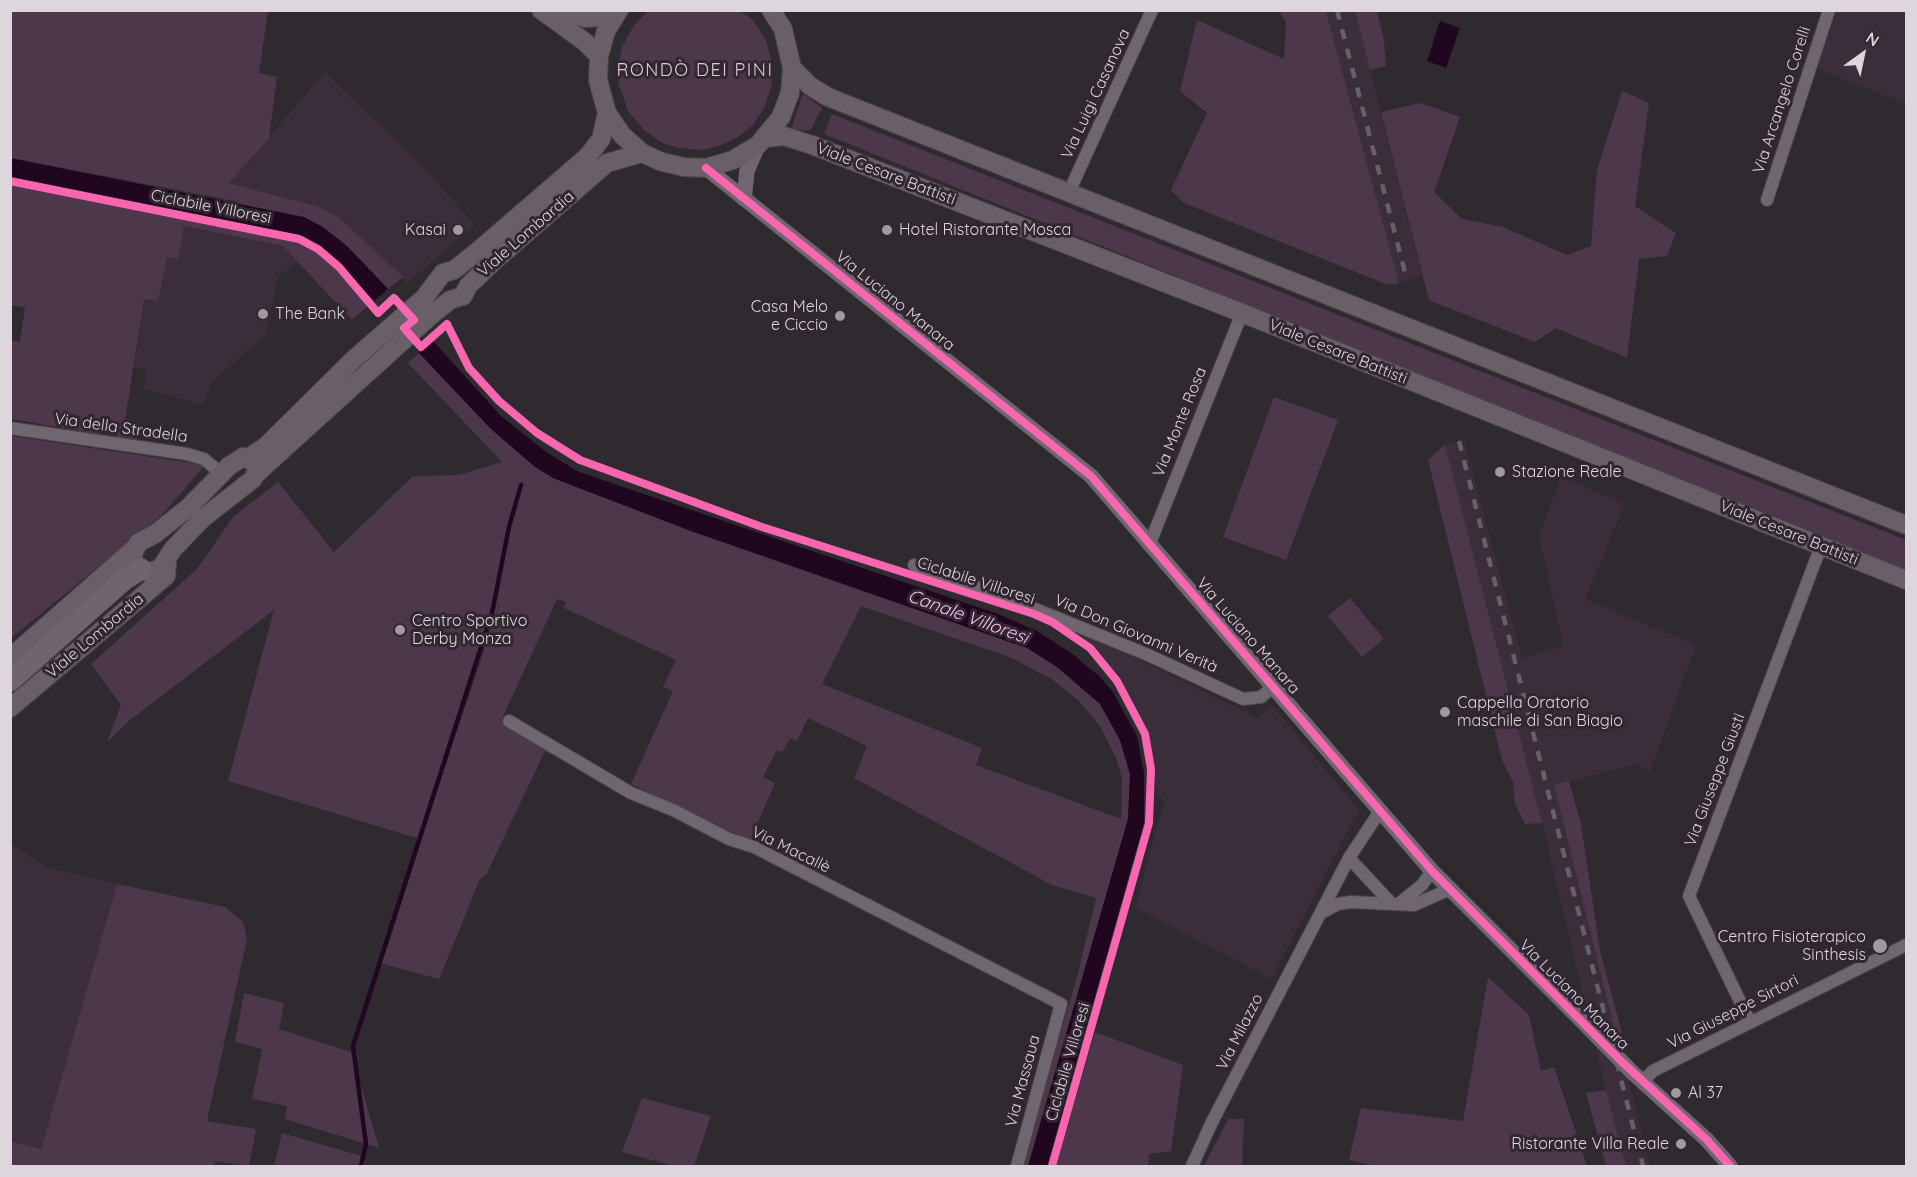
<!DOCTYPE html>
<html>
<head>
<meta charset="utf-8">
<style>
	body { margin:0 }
	#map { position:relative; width:1917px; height:1177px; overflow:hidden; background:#2f2a2f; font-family:Quicksand,sans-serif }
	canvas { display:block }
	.frame { position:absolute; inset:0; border:12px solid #ddd6dc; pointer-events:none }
	.north { position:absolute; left:1833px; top:24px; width:60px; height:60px; -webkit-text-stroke:4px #322730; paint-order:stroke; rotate:33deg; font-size:16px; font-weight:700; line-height:24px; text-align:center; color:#ddd6dc }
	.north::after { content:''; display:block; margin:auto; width:21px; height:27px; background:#ddd6dc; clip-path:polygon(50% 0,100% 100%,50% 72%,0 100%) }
</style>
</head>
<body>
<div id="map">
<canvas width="1917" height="1177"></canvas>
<div class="frame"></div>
<div class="north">N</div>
</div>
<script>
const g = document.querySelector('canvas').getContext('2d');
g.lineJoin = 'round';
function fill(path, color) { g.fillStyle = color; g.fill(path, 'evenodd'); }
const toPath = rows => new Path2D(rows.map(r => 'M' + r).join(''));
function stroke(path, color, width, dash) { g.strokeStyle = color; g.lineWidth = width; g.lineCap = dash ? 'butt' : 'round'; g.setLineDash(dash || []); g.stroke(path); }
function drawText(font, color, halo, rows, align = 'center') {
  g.font = font + ' Quicksand,sans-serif'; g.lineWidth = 6; g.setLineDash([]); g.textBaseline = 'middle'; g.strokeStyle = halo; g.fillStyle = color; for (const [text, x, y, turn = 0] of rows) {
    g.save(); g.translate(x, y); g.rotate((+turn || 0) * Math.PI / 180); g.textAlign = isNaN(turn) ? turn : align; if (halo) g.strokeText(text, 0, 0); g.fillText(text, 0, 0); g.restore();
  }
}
const built = toPath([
	[1326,11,1355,11,1422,276,1399,283],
	[1837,11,1906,11,1906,104,1817,69],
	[325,72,428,172,475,225,406,284,403,277,341,219,320,207,229,183],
	[184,226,283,246,299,262,278,277,266,334,211,383,204,405,144,389,147,369,133,367,144,299,158,301,167,257],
	[1464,440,1522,658,1563,646,1539,535,1561,477,1625,504,1585,599,1696,645,1650,772,1636,764,1554,786,1650,1166,1626,1166,1606,1090,1542,823,1445,444],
	[1085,633,1258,718,1272,705,1359,810,1271,979,1135,907,1164,802,1157,794,1149,734,1110,666,1082,639],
	[10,843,46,867,117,884,41,1149,11,1141]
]);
const green = toPath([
	[649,10,739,11,751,18,766,40,772,63,772,84,764,108,753,125,738,137,719,146,703,150,679,148,662,143,644,130,628,111,619,85,618,65,622,47,634,25],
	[10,11,268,11,259,73,277,77,269,138,229,183,320,207,341,219,403,277,388,289,361,260,234,201,11,158],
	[1279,11,1326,11,1399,283,1388,285,1184,203,1171,190,1207,113,1180,91,1197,20,1284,59,1286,22],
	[1355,11,1377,11,1384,40,1386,66,1370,70],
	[1622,91,1649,103,1635,206,1676,233,1667,256,1639,259,1627,358,1556,328,1535,342,1429,300,1381,112,1421,103,1460,117,1434,192,1462,219,1503,227,1567,255,1591,246,1597,170],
	[803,94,822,108,810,131,791,129],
	[832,114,1906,540,1906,571,824,134],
	[11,178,304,236,336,259,374,301,352,320,283,246,184,226,178,259,167,257,158,301,144,299,125,420,138,423,137,441,118,438,115,428,103,425,99,434,11,419,10,340,20,342,25,308,11,305],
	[419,353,490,428,535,467,553,478,691,531,1027,648,1057,667,1100,704,1120,740,1130,775,1128,819,1028,1166,1021,1166,1077,977,1096,898,1052,885,854,778,867,746,808,718,797,741,790,738,782,752,777,750,763,777,775,783,750,841,631,784,673,691,663,687,676,660,564,608,566,602,557,599,501,721,546,749,486,875,480,879,439,979,380,963,420,839,228,781,274,610,130,720,107,742,121,705,91,664,197,569,233,517,278,482,334,552,413,476,459,475,502,462,408,363],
	[500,603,500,604,437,789,462,708],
	[861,606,1012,658,1053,680,1079,701,1100,726,1116,758,1122,779,1121,819,976,765,982,748,822,684],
	[1274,397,1338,420,1286,560,1223,537],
	[11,436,205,465,161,516,11,638],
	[1445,444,1542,823,1525,824,1515,804,1513,782,1502,760,1428,460],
	[1350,598,1384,639,1362,657,1328,616],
	[1569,781,1581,824,1600,951,1627,1051,1618,1043,1554,785],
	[117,884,225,907,243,922,247,939,207,1121,256,1129,249,1166,215,1161,214,1166,11,1166,11,1141,41,1149],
	[1488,977,1529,1015,1541,1071,1554,1067,1587,1166,1375,1166,1349,1160,1361,1108,1463,1121],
	[244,993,284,1003,279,1029,351,1052,379,1148,285,1119,287,1106,252,1099,262,1049,235,1042],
	[1095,1032,1183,1065,1171,1151,1149,1154,1148,1166,1056,1166],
	[1606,1090,1626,1166,1606,1166,1586,1093],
	[642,1098,711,1116,694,1166,674,1166,622,1152],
	[1228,1119,1244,1119,1242,1166,1204,1166],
	[282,1133,365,1157,365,1166,274,1166]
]);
const water = toPath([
	[1440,21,1460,28,1446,68,1427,61],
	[10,158,304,217,323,227,347,246,388,289,374,301,336,259,304,236,11,178],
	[433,341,500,415,546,452,579,472,998,614,1037,631,1071,653,1099,676,1113,692,1137,736,1144,773,1144,822,1047,1166,1028,1166,1128,819,1130,774,1120,740,1100,704,1057,667,1027,648,691,531,553,478,535,467,490,428,419,353]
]);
const stream = toPath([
	[361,1166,366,1144,353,1046,492,613,509,527,521,485]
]);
const minor = toPath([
	[1069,192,1152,10],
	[1767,200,1829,10],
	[10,428,187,454,204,459,222,474],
	[1150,543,1242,313],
	[914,565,1018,602,1146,654,1243,699,1261,697,1273,687],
	[509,721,631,793,673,810,729,839,754,847,1061,1004,1017,1166],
	[1349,858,1391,903],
	[1401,902,1422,885,1432,871],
	[1321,913,1338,904,1351,902,1414,905,1450,889],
	[1750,1022,1689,896,1821,546],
	[1642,1082,1653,1071,1906,945],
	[1192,1166,1212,1122,1349,858,1380,811]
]);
const tertiary = toPath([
	[706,168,1091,476,1432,871,1574,1013],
	[744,199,747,171,758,145],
	[1633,1073,1707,1140,1730,1166]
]);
const secondary = toPath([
	[541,10,585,42,599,56],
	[564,10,585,18,601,17,616,10],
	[619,10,606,31,599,56,598,80,607,113,622,135,642,153,662,162,684,167,706,168,733,160,758,145,781,117,790,93,792,68,783,29,771,10],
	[792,68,810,86,828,97,1906,525],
	[766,138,784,136,812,145,1242,313,1906,580],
	[243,457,252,461,258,468,253,479,202,519,173,549,160,569,147,572,141,569,133,561,133,554,138,543,155,534,189,507,229,466,243,457],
	[248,458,265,447,354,359,424,298,443,273,454,270,479,250,588,156,601,139,607,113],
	[258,472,429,317,450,300,463,296,468,286,492,263,607,163,642,153],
	[10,658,134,549],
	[10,708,166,576,167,563]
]);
const trunk = toPath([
	[10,681,125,579,141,569]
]);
const rail = toPath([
	[1337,10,1407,280],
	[1459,441,1643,1166]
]);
const tertiaryBridge = toPath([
	[1574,1013,1633,1073]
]);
const cycleway = toPath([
	[706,168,1091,476,1432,871,1621,1061,1707,1140,1730,1166],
	[10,181,299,239,318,249,339,267,378,313,394,298,414,320,404,328,421,347,447,324,469,368,499,401,537,433,580,460,762,527,1034,614,1052,622,1090,648,1117,681,1145,734,1151,769,1149,823,1052,1166]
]);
const markers = [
	[458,230,6,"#a09a9f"],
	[887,230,6,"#a09a9f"],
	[263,314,6,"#a09a9f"],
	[840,316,6,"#a09a9f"],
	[1500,472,6,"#a09a9f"],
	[400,630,6,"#a09a9f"],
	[1445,712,6,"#a09a9f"],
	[1880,946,8,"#a09a9f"],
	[1676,1093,6,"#a09a9f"],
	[1681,1144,6,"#a09a9f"]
];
const streetNames = [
	["Via Luigi Casanova",1096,94,-65],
	["Via Arcangelo Corelli",1782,100,-72],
	["Viale Cesare Battisti",886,174,21],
	["Ciclabile Villoresi",211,207,11],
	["Viale Lombardia",526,234,-41],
	["Via Luciano Manara",895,301,39],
	["Viale Cesare Battisti",1338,352,22],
	["Via Monte Rosa",1180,422,-68],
	["Via della Stradella",121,428,8],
	["Viale Cesare Battisti",1789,533,22],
	["Ciclabile Villoresi",976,581,18],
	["Via Don Giovanni Verità",1136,634,23],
	["Viale Lombardia",95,636,-40],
	["Via Luciano Manara",1248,636,49],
	["Via Giuseppe Giusti",1715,780,-69],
	["Via Macallè",791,850,26],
	["Via Luciano Manara",1574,995,45],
	["Via Giuseppe Sirtori",1733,1012,-27],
	["Via Milazzo",1240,1032,-63],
	["Ciclabile Villoresi",1068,1062,-74],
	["Via Massaua",1023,1081,-75]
];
const poiNames = [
	["Kasai",446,230,"right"],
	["Hotel Ristorante Mosca",899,230],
	["Casa Melo",828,307,"right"],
	["e Ciccio",828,325,"right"],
	["The Bank",275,314],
	["Stazione Reale",1512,472],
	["Centro Sportivo",412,621],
	["Derby Monza",412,639],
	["Cappella Oratorio",1457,703],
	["maschile di San Biagio",1457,721],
	["Centro Fisioterapico",1866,937,"right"],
	["Sinthesis",1866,955,"right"],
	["Al 37",1688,1093],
	["Ristorante Villa Reale",1669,1144,"right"]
];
const neighbourhoodNames = [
	["RONDÒ DEI PINI",695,71]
];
const waterNames = [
	["Canale Villoresi",968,617,20]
];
fill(built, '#3c2d3a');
fill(green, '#4c384a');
fill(water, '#210620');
stroke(stream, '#210620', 4.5);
stroke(minor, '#4a464a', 14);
stroke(tertiary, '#4a464a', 16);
stroke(secondary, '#4a464a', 20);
stroke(trunk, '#4a464a', 22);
stroke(minor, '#706670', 12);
stroke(tertiary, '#706670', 15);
stroke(secondary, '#6a5f69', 18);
stroke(trunk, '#70656e', 21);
stroke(rail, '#676166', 4.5, [10, 10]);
stroke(tertiaryBridge, '#4a464a', 16, []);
stroke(tertiaryBridge, '#706670', 15);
stroke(cycleway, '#f766af', 8);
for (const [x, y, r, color] of markers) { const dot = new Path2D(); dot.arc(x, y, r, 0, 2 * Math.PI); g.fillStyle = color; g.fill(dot); stroke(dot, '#322730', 2); }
drawText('16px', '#ddd6dc', '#322730', streetNames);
drawText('16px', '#ddd6dc', '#322730', poiNames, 'left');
g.letterSpacing = '1.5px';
drawText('18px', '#dbccd9', '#322730', neighbourhoodNames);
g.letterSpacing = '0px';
drawText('italic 18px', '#fabdf3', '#322730', waterNames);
</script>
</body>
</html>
